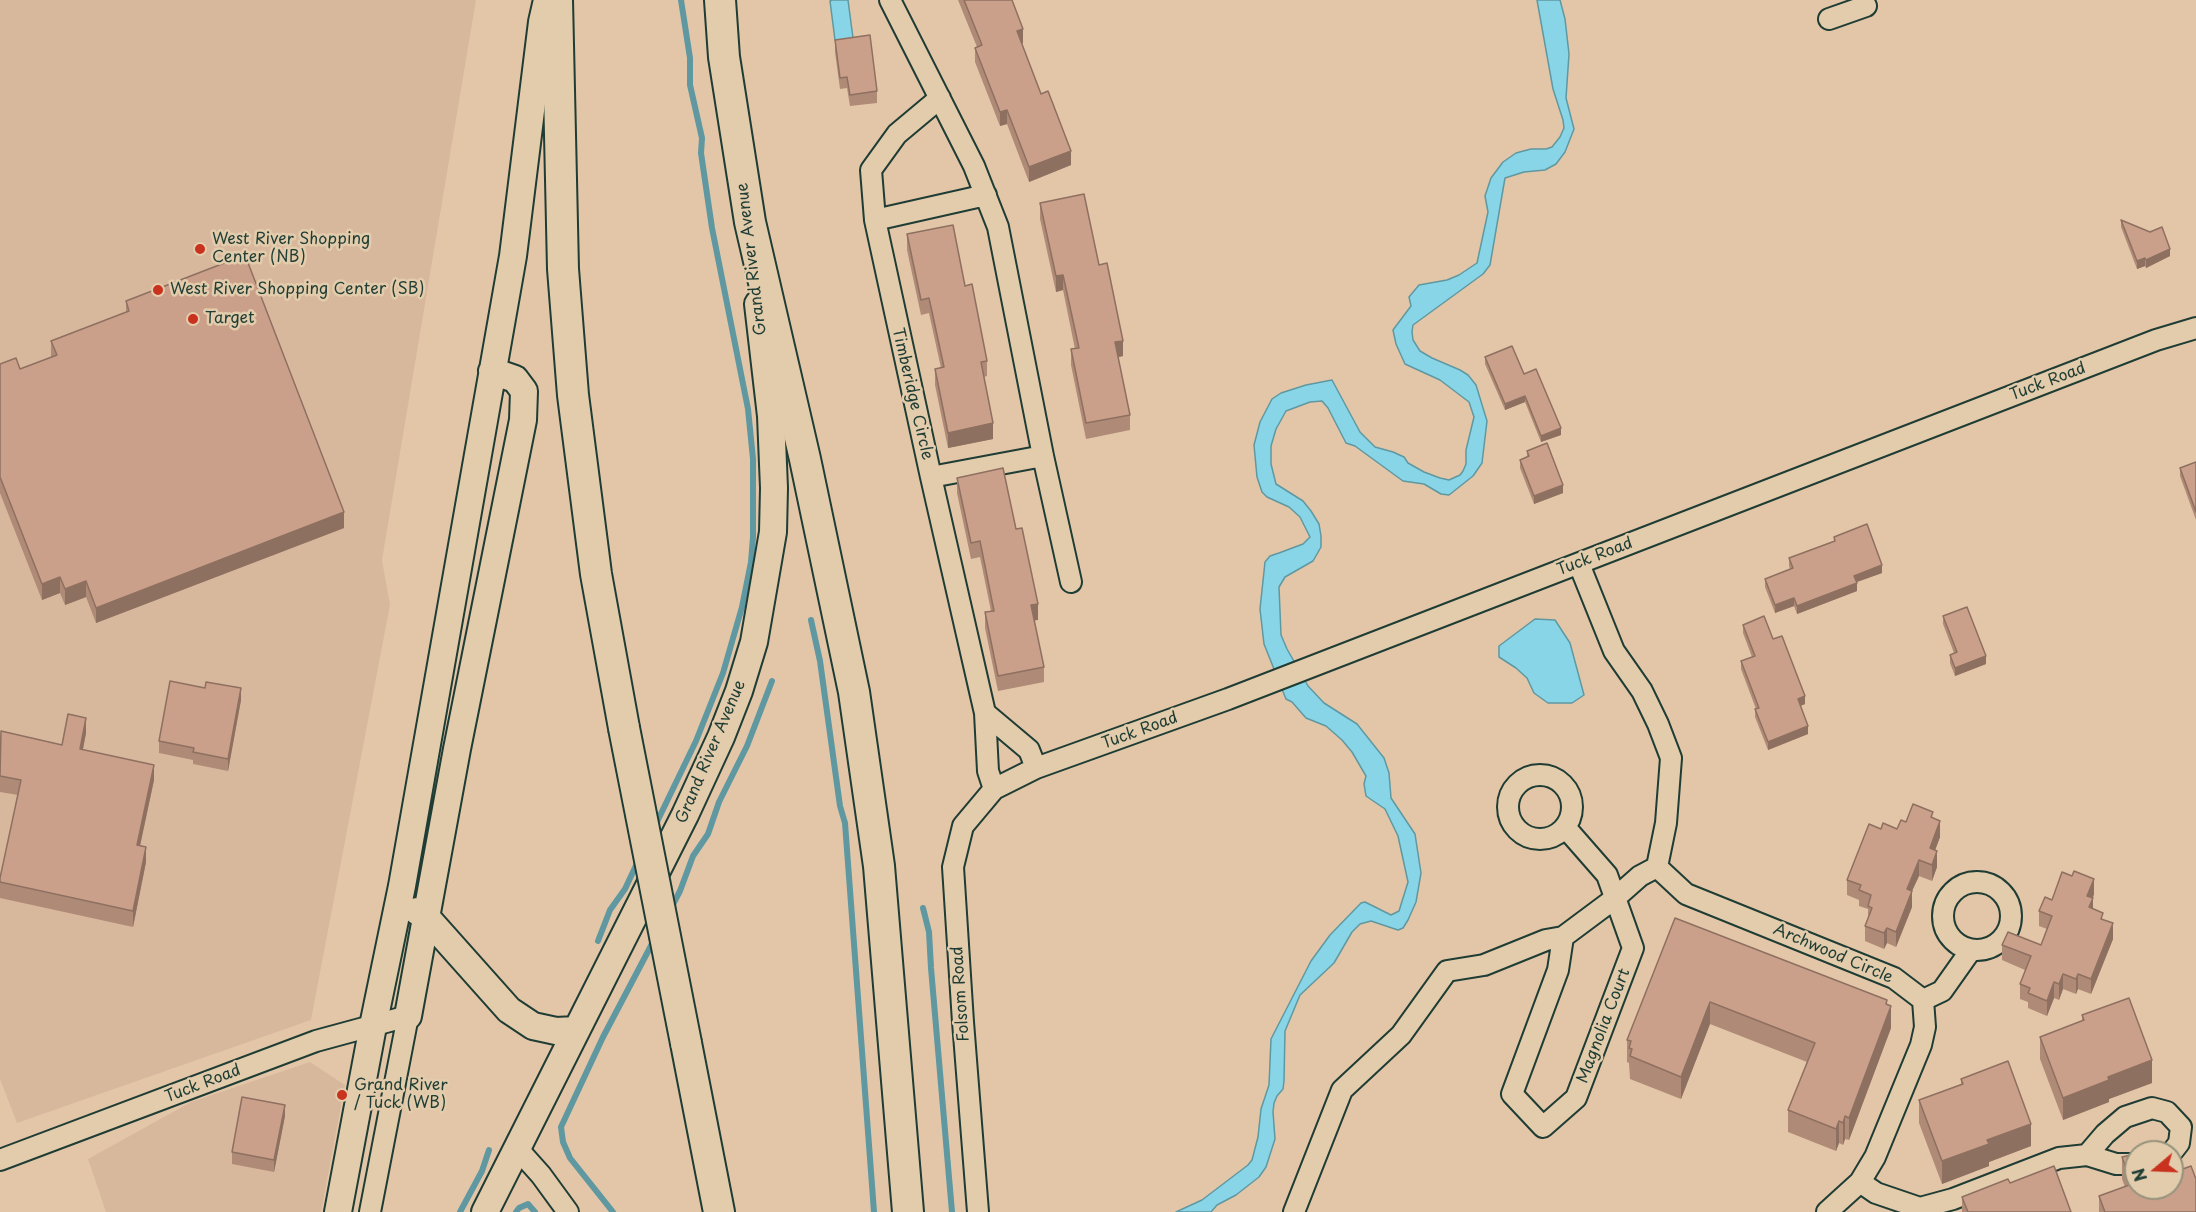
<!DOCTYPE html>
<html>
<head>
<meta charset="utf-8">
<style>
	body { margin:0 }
	#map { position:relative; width:2196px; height:1212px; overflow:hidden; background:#e3c6a8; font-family:"Playpen Sans",sans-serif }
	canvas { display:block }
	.north { position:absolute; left:2124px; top:1140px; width:60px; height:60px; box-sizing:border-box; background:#e3ccac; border:2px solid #95937c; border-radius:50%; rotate:251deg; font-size:16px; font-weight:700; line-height:24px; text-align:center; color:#1f3d34 }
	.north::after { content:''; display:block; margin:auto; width:21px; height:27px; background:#c8321e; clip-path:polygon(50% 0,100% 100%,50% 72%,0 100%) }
</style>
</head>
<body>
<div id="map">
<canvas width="2196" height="1212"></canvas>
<div class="north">N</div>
</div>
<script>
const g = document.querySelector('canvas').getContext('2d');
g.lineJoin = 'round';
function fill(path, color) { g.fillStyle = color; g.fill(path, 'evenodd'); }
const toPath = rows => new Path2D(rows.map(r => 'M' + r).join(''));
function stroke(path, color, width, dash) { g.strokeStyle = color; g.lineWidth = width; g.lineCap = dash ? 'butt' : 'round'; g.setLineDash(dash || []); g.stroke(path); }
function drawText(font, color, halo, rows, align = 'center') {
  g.font = font + ' "Playpen Sans",sans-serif'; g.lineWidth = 5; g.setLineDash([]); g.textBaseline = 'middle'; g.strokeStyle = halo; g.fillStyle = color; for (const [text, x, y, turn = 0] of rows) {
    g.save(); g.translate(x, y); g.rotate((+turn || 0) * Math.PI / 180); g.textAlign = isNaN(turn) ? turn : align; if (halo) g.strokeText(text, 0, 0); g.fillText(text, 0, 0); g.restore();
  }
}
const built = toPath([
	[0,0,476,0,382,560,390,605,311,1020,17,1123,0,1079],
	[310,1062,345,1085,321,1212,106,1212,88,1159,191,1102]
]);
const water = toPath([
	[832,0,848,0,853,38,840,42,835,40,830,1,832,0],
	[1537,0,1560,0,1565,19,1569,54,1566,98,1574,129,1565,152,1556,164,1545,170,1524,172,1505,178,1490,265,1483,274,1413,325,1412,332,1413,340,1420,351,1432,358,1460,370,1468,375,1476,385,1487,421,1482,463,1473,476,1449,495,1441,494,1424,484,1403,481,1355,446,1346,443,1328,408,1322,401,1310,402,1286,411,1276,429,1271,446,1271,464,1276,484,1303,501,1311,511,1319,524,1321,536,1321,547,1313,561,1285,577,1279,587,1281,635,1287,649,1308,686,1324,703,1357,724,1384,758,1389,773,1391,798,1415,834,1421,873,1416,902,1408,920,1403,928,1398,930,1371,921,1360,924,1352,932,1334,963,1300,995,1285,1031,1284,1081,1283,1089,1277,1096,1274,1103,1273,1112,1275,1139,1266,1167,1259,1177,1236,1195,1217,1205,1211,1212,1176,1212,1202,1200,1248,1165,1252,1160,1258,1137,1261,1109,1269,1085,1271,1039,1311,961,1330,935,1361,903,1365,902,1391,915,1399,911,1408,882,1398,836,1385,809,1366,796,1364,784,1366,776,1352,752,1342,740,1326,726,1306,718,1292,702,1286,699,1264,644,1260,609,1265,562,1270,556,1279,553,1303,544,1310,537,1300,517,1289,507,1267,497,1262,492,1257,477,1254,445,1260,422,1272,399,1281,393,1306,385,1332,380,1360,432,1375,447,1393,452,1404,457,1408,463,1424,472,1440,478,1449,480,1460,475,1463,471,1466,464,1466,450,1474,417,1469,402,1440,380,1405,364,1396,344,1393,330,1411,306,1409,297,1419,285,1447,280,1459,275,1477,263,1488,212,1485,196,1491,178,1503,162,1516,153,1531,149,1546,149,1552,147,1560,137,1564,128,1563,120,1553,89,1537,0],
	[1535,619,1555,620,1570,643,1584,695,1572,703,1548,703,1534,693,1527,678,1516,668,1499,657,1499,646,1535,619]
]);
const stream = toPath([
	[811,620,820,661,840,806,845,823,874,1212],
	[655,826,696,741,723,673,742,607,751,562,753,537,753,459,748,409,712,228,701,153,702,138,690,85,690,58,681,0],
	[923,908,929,932,931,968,952,1212],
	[670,910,680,891,693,856,708,834,719,802,747,746,772,681],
	[598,941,610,910,625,889,639,859],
	[460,1212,482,1171,489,1150],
	[516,1212,519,1208,528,1204,535,1212],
	[613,1212,570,1158,563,1142,561,1127,603,1037,654,940]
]);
const minor = toPath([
	[890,0,974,166,998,227,1043,456,1071,582],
	[1829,19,1866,6],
	[940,98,897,134,871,170,875,220,931,477,985,713,988,771,994,789],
	[875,220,986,195],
	[931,477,1043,456],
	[1579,564,1614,651,1642,691,1658,724,1671,758,1666,823,1657,867,1686,894,1894,978,1923,1000,1925,1027,1921,1045,1875,1157,1860,1182,1827,1212],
	[985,713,1029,750,1036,768],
	'1508 807a32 32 0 1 1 64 0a32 32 0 1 1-64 0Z',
	'1943 916a34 34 0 1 1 68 0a34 34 0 1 1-68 0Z',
	[1563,937,1558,970,1512,1094,1543,1127,1576,1098,1633,948,1607,875,1565,827],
	[1923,1000,1942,991,1971,950],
	[516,1147,541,1175,568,1212],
	[0,1160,316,1041,408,1016,370,1212],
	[2136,1164,2116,1164,2087,1155,2105,1134,2125,1117,2152,1108,2167,1112,2181,1127,2179,1143,2172,1152],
	[1860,1182,1876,1193,1920,1208,1953,1199,2059,1158,2087,1155],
	[978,1212,963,1022,953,867,963,826,994,789,1036,768,1228,699,2156,340,2196,328],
	[1294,1212,1342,1090,1401,1035,1447,971,1484,965,1546,940,1563,937,1614,899,1640,876,1657,867]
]);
const major = toPath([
	[417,911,427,918,509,1010,533,1026,556,1031,575,1030],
	[408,1016,457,749,523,420,524,391,515,379,492,371],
	[338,1212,373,1026,402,886,513,256,542,22,547,0],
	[485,1212,685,815,721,737,739,691,754,642,773,532,774,488,771,416,758,304]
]);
const highway = toPath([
	[557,0,563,269,573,395,596,574,624,728],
	[720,0,724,57,750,222,805,459,854,692,879,866,908,1212],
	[686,1043,719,1212]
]);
const highwayBridge = toPath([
	[624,728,686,1043]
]);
const wall = toPath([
	[958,0,1012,0,1023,43,1021,44,1041,94,1071,165,1029,182,1007,124,1000,126,975,62,975,48,977,47],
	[835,40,877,91,877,103,850,106,847,88,840,89,835,52],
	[1040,203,1099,265,1123,356,1118,357,1130,415,1130,430,1086,439,1071,365,1071,349,1075,349,1063,290,1056,292,1040,219],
	[2121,220,2170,256,2146,268,2145,266,2137,269,2121,227],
	[907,234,965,286,987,361,987,376,984,377,993,439,948,448,935,385,935,369,941,368,929,313,921,315,907,250],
	[126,301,344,528,96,623,86,597,65,605,60,593,42,600,0,493,0,364,20,369,51,357,51,341,126,312],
	[1485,357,1524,374,1561,435,1541,442,1525,402,1505,410,1485,364],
	[1527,451,1563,493,1534,504,1520,468,1520,460,1527,457],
	[2196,462,2196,520,2180,476,2180,468],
	[957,478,1016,529,1038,620,1034,620,1044,667,1044,682,998,691,985,628,985,612,991,611,980,557,971,559,957,493],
	[1834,537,1882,573,1857,582,1857,591,1797,614,1794,606,1775,613,1765,587,1765,579,1790,569,1789,566,1789,558,1834,541],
	[1943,616,1986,664,1955,676,1950,663,1950,655,1954,653,1943,624],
	[1743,625,1773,639,1805,704,1800,706,1808,734,1768,750,1755,717,1755,709,1756,709,1741,669,1741,661,1752,657,1743,633],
	[241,700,228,771,193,764,193,760,159,753,159,741],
	[86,733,83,749,154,780,140,845,146,862,133,927,0,898,0,878,18,795,0,792,0,735,62,745],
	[1933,818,1940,837,1935,850,1937,867,1932,881,1919,876,1912,891,1912,907,1896,947,1887,943,1884,949,1865,941,1865,926,1868,919,1868,909,1859,906,1859,900,1847,895,1847,880,1897,829,1906,822],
	[2094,894,2093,898,2093,909,2103,920,2113,939,2091,994,2078,989,2076,994,2063,989,2059,1000,2054,998,2047,1016,2028,1008,2028,1002,2020,999,2020,984,2025,970,2002,960,2002,945,2041,945,2047,929,2039,926,2039,911,2052,900],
	[1675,918,1887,1004,1891,1028,1849,1140,1845,1139,1843,1145,1839,1143,1836,1151,1788,1132,1788,1110,1807,1062,1710,1024,1681,1099,1630,1079,1629,1063,1627,1062,1627,1040],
	[2082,1015,2152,1083,2109,1099,2109,1102,2063,1120,2040,1059,2040,1037,2082,1021],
	[1961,1079,2031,1146,1989,1162,1989,1166,1942,1184,1919,1123,1919,1100,1961,1084],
	[285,1116,274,1172,232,1164,232,1152],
	[2122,1157,2136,1188,2196,1212,2099,1212,2099,1196,2125,1187,2122,1179],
	[2010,1183,2071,1212,1962,1212,1962,1197]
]);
const shadedWall = toPath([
	[1023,29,1023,43,1017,46,1017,31],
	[1007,110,1007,124,1000,126,1000,112],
	[1071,151,1071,165,1029,182,1029,167],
	[2170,249,2170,256,2146,268,2146,260],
	[2145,258,2145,266,2137,269,2137,261],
	[1063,275,1063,290,1056,292,1056,276],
	[1123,341,1123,356,1115,358,1115,342],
	[1525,396,1525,402,1505,410,1505,404],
	[993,423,993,439,948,448,948,433],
	[1561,428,1561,435,1541,442,1541,436],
	[1563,485,1563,493,1534,504,1534,496],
	[344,512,344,528,96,623,96,608],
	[1882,565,1882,573,1854,583,1854,576],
	[60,577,60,593,42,600,42,584],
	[86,581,86,597,65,605,65,589],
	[1857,583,1857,591,1797,614,1797,606],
	[1794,598,1794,606,1775,613,1775,605],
	[1038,604,1038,620,1031,621,1031,605],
	[1986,656,1986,664,1955,676,1955,668],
	[241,688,241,700,228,771,228,759],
	[1805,696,1805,704,1798,707,1798,699],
	[86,718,86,733,80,764,80,749],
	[1808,726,1808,734,1768,750,1768,742],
	[154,765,154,780,137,860,137,845],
	[1940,821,1940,837,1930,864,1930,848],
	[146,847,146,862,133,927,133,911],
	[1937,851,1937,867,1932,881,1932,865],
	[1919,860,1919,876,1912,891,1912,907,1896,947,1896,932,1907,889],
	[2094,879,2094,894,2087,912,2087,896],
	[2093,898,2093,914,2089,907],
	[2113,923,2113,939,2091,994,2091,979],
	[1887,928,1887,943,1884,949,1884,933],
	[2063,974,2063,989,2059,1000,2059,984],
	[2078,974,2078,989,2076,994,2076,979],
	[2054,982,2054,998,2047,1016,2047,1001],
	[1887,1000,1887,1017,1891,1006,1891,1028,1849,1140,1849,1118],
	[1710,1002,1710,1024,1681,1099,1681,1077],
	[2152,1060,2152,1083,2109,1099,2109,1102,2063,1120,2063,1098,2108,1077],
	[285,1105,285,1116,274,1172,274,1160],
	[1845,1116,1845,1139,1843,1145,1843,1123],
	[1839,1121,1839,1143,1836,1151,1836,1129],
	[2031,1124,2031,1146,1989,1162,1989,1166,1942,1184,1942,1161,1987,1140]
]);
const building = toPath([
	[964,0,1012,0,1023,29,1017,31,1041,94,1048,91,1071,151,1029,167,1007,110,1000,112,975,48,982,45,964,0],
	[870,35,877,91,850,95,847,77,840,78,835,40,870,35],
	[1084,194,1099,265,1107,263,1123,341,1115,342,1130,415,1086,423,1071,349,1079,348,1063,275,1056,276,1040,203,1084,194],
	[2121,220,2150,232,2162,227,2170,249,2146,260,2145,258,2137,261,2121,220],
	[953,225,965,286,972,284,987,361,981,362,993,423,948,433,935,369,944,367,929,298,921,300,907,234,953,225],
	[245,255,344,512,96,608,86,581,65,589,60,577,42,584,0,477,0,364,16,358,20,369,57,355,51,341,129,311,126,301,245,255],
	[1512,346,1524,374,1536,369,1561,428,1541,436,1525,396,1505,404,1485,357,1512,346],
	[1547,443,1563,485,1534,496,1520,460,1529,456,1527,451,1547,443],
	[2196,462,2196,512,2180,468,2196,462],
	[1003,468,1016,529,1022,528,1038,604,1031,605,1044,667,998,676,985,612,994,611,980,541,971,543,957,478,1003,468],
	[1867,524,1882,565,1854,576,1857,583,1797,606,1794,598,1775,605,1765,579,1793,568,1789,558,1835,541,1834,537,1867,524],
	[1967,607,1986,656,1955,668,1950,655,1957,652,1943,616,1967,607],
	[1764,616,1773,639,1782,636,1805,696,1798,699,1808,726,1768,742,1755,709,1759,708,1741,661,1755,656,1743,625,1764,616],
	[170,681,205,688,206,682,241,688,228,759,193,752,194,748,159,741,170,681],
	[68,714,86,718,80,749,154,765,137,845,146,847,133,911,0,882,0,878,21,780,0,776,1,731,62,745,68,714],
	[1913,804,1933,812,1931,817,1940,821,1930,848,1937,851,1932,865,1919,860,1907,889,1912,891,1896,932,1887,928,1884,933,1865,926,1872,908,1868,906,1871,895,1859,890,1861,885,1847,880,1869,824,1881,829,1883,823,1897,829,1901,820,1906,822,1913,804],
	[2074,871,2094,879,2087,896,2093,898,2089,907,2103,913,2101,919,2113,923,2091,979,2078,974,2076,979,2063,974,2059,984,2054,982,2047,1001,2028,993,2030,988,2020,984,2031,956,2002,945,2008,932,2041,945,2052,916,2039,911,2045,897,2052,900,2062,872,2072,876,2074,871],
	[1675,918,1887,1000,1886,1004,1891,1006,1849,1118,1845,1116,1843,1123,1839,1121,1836,1129,1788,1110,1815,1043,1710,1002,1681,1077,1630,1056,1632,1049,1629,1048,1631,1041,1627,1040,1675,918],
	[2129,998,2152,1060,2108,1077,2109,1080,2063,1098,2040,1037,2084,1020,2082,1015,2129,998],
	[2008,1061,2031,1124,1987,1140,1989,1144,1942,1161,1919,1100,1963,1084,1961,1079,2008,1061],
	[242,1097,285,1105,274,1160,232,1152,242,1097],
	[2135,1154,2136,1156,2136,1188,2172,1188,2172,1173,2191,1166,2196,1179,2196,1212,2105,1212,2099,1196,2132,1184,2122,1157,2135,1154],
	[2054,1166,2071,1212,1968,1212,1962,1197,2008,1179,2010,1183,2054,1166]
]);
const markers = [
	[200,249,6,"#c8321e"],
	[158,290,6,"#c8321e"],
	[193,319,6,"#c8321e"],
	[342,1095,6,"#c8321e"]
];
const poiNames = [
	["West River Shopping",212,240],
	["Center (NB)",212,258],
	["West River Shopping Center (SB)",170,290],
	["Target",205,319],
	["Grand River",354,1086],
	["/ Tuck (WB)",354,1104]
];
const streetNames = [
	["Grand River Avenue",752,259,-97],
	["Tuck Road",2048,382,-21],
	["Timberidge Circle",912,394,77],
	["Tuck Road",1595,557,-21],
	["Tuck Road",1140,731,-20],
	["Grand River Avenue",711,752,-67],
	["Archwood Circle",1833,954,23],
	["Folsom Road",961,994,-94],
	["Magnolia Court",1604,1026,-69],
	["Tuck Road",203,1084,-21]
];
fill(built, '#d8b89d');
fill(water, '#89d5e8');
stroke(water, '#5f98a0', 1.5);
stroke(stream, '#5f98a0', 6);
stroke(minor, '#1f3d34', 24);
stroke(major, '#1f3d34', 30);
stroke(highway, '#1f3d34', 34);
stroke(minor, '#e3ccac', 20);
stroke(major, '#e3ccac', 26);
stroke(highway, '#e3ccac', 30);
stroke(highwayBridge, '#1f3d34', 34, []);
stroke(highwayBridge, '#e3ccac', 30);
fill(wall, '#af8a77');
fill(shadedWall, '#8e7061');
fill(building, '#cba08a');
stroke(building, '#8e7061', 1.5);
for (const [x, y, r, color] of markers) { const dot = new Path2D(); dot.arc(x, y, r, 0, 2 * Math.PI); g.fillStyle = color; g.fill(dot); stroke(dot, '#e3ccac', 2); }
drawText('16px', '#1f3d34', '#e3ccac', poiNames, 'left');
drawText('16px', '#1f3d34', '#e3ccac', streetNames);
</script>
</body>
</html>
